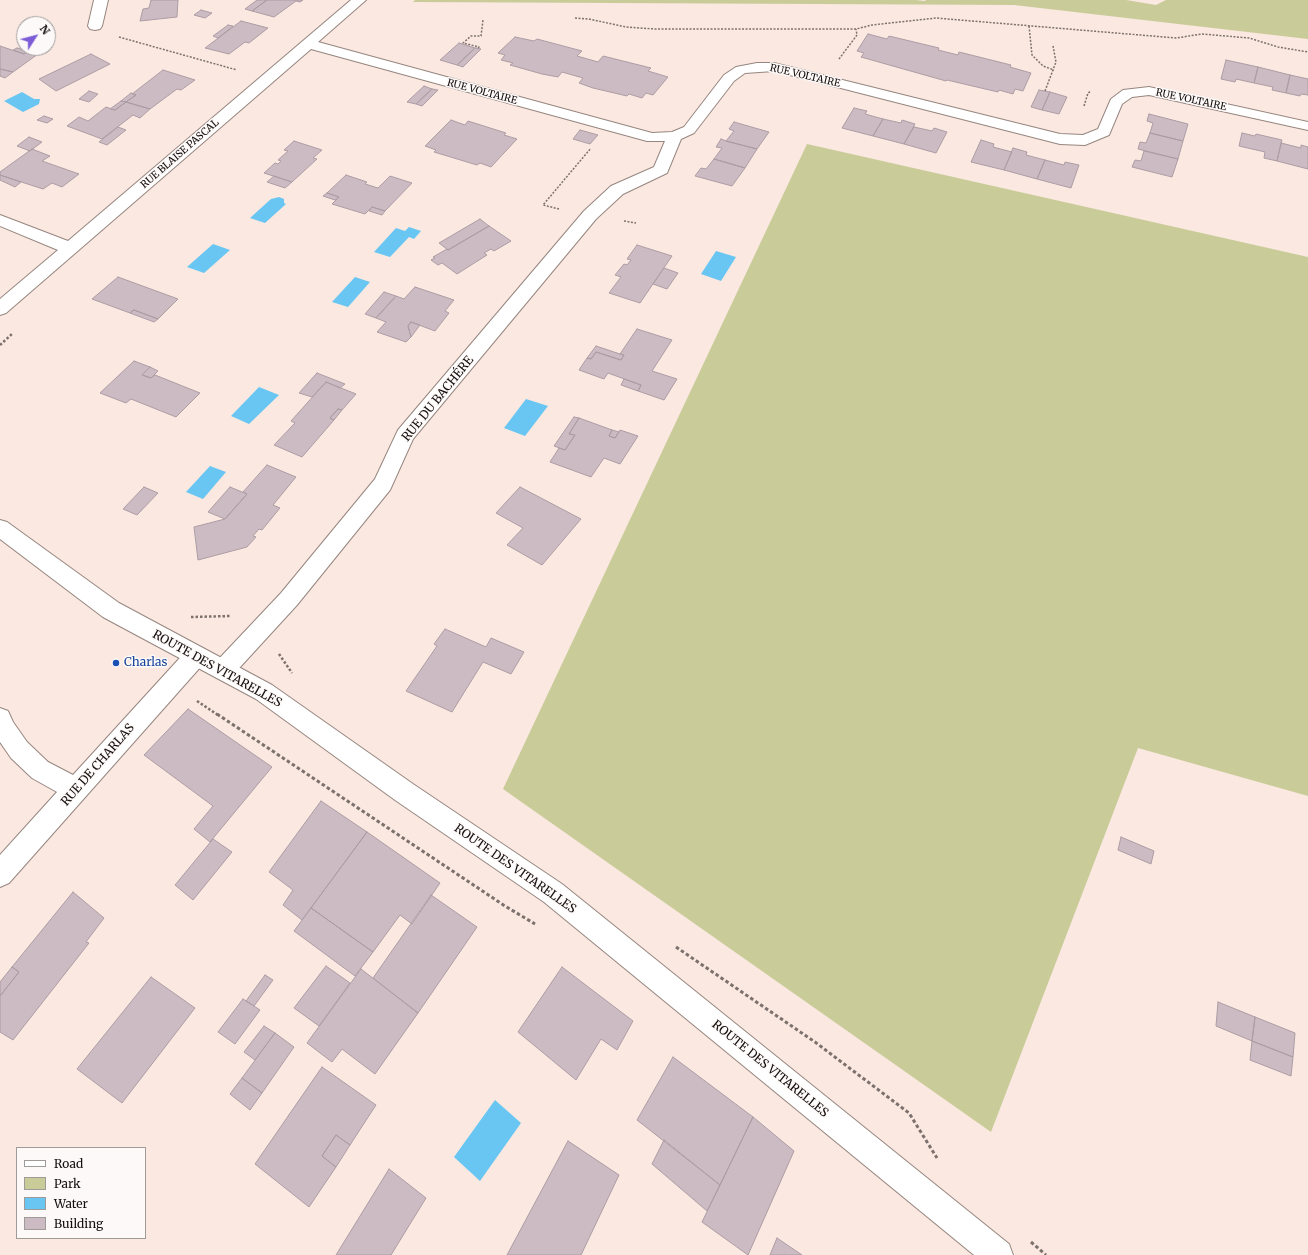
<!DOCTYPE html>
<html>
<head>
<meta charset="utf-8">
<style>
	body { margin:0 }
	#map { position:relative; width:1308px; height:1255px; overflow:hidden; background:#fae8e1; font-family:Merriweather,serif }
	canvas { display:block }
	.legend { position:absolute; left:16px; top:1147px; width:130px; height:92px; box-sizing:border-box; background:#fdf9f8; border:1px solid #9f9b99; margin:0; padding:5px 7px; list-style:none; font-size:12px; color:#130d0b }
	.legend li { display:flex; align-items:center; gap:8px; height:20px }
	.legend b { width:20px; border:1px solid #9f9b99 }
	.north { position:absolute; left:16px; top:16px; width:40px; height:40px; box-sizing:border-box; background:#fdf9f8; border:1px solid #9f9b99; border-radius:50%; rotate:54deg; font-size:11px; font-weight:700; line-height:16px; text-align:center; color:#130d0b }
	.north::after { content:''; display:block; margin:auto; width:14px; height:18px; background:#7d5dd7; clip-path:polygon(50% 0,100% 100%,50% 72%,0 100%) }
</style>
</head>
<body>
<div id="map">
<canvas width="1308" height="1255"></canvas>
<ul class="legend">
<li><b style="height:5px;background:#fff"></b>Road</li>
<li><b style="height:11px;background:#c9cc98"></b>Park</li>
<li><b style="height:11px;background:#69c6f2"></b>Water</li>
<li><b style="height:11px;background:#ccbbc3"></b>Building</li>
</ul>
<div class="north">N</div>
</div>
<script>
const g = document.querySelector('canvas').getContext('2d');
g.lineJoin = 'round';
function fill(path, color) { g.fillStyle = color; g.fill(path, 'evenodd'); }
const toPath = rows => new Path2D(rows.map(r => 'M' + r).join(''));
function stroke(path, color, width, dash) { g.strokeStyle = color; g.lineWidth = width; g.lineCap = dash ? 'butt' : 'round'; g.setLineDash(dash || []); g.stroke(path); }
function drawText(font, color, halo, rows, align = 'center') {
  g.font = font + ' Merriweather,serif'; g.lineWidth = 3; g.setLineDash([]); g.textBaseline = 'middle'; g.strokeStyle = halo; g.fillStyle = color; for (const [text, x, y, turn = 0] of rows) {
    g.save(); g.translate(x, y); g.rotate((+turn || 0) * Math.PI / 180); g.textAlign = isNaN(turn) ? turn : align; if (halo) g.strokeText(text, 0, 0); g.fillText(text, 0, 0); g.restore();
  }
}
const green = toPath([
	[415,0,915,0,925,1,926,0,1126,0,1156,5,1166,0,1308,0,1308,39,1014,5,413,2],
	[807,144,1308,257,1308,796,1138,748,991,1132,503,789]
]);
const water = toPath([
	[22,92,34,99,40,99,39,104,23,112,4,101],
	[279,197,284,199,284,203,286,204,265,223,250,218,271,199],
	[409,227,421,231,414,239,409,237,390,257,374,252,396,228,405,231],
	[213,244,230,250,204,273,187,267],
	[716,251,736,257,721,281,701,274],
	[355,277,370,282,348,307,332,302],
	[259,387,279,395,249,424,231,416],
	[526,399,548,406,525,436,504,428],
	[210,466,226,472,203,499,186,492],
	[495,1100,521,1123,480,1181,454,1157]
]);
const building = toPath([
	[151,0,178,0,177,17,140,21,143,9,149,8,151,0],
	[257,0,267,0,252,11,245,9,257,0],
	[267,0,303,0,300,2,296,1,274,17,252,11,267,0],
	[201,10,212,13,205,18,194,15,201,10],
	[241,21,268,28,249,43,245,42,229,54,205,48,241,21],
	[228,25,233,26,218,38,213,36,228,25],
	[868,34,887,39,889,36,939,48,938,50,958,55,959,52,1011,65,1010,67,1031,73,1023,91,1015,89,1013,94,999,90,998,92,947,80,946,81,861,57,864,53,857,51,868,34],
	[515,37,534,41,537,39,582,51,577,56,598,62,603,56,651,68,648,71,668,77,653,95,646,93,642,98,629,94,627,96,593,88,579,83,583,78,562,72,558,77,542,74,510,65,513,63,501,60,505,55,498,53,515,37],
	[459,43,475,48,457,65,440,60,459,43],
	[0,46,24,54,28,51,38,54,13,72,0,69,0,46],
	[17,48,28,51,24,54,13,50,17,48],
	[475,48,481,49,463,67,457,65,475,48],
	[91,54,110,64,56,91,39,79,91,54],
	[1226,60,1258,67,1254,83,1236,79,1235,82,1221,79,1226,60],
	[1258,67,1290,75,1286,93,1272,90,1273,87,1254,83,1258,67],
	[0,69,13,72,5,78,0,76,0,69],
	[163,70,195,80,181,90,177,89,150,109,126,102,136,95,132,94,163,70],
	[1290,75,1308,79,1308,95,1301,94,1300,96,1286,93,1290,75],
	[424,86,432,89,416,104,407,102,424,86],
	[432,89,438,90,422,106,416,104,432,89],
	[1039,90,1050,92,1042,110,1031,107,1039,90],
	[89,91,98,94,89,102,79,99,89,91],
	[1050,92,1067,97,1059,114,1042,110,1050,92],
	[131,93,136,95,126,102,121,101,131,93],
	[121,101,126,102,115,110,110,109,121,101],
	[126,102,150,109,140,118,133,115,102,139,67,126,79,117,88,121,106,107,115,110,126,102],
	[854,108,867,111,865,114,883,119,873,136,842,128,854,108],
	[1149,114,1188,124,1183,141,1150,133,1153,123,1147,121,1149,114],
	[44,116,53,119,47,123,37,120,44,116],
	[883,119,901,123,902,120,915,124,904,144,873,136,883,119],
	[451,120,465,125,468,121,506,133,504,135,517,139,491,167,480,163,477,165,434,152,436,150,425,146,451,120],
	[734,122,769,132,757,149,726,141,734,131,729,129,734,122],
	[118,127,126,130,107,145,99,142,118,127],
	[914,127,932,131,934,128,947,132,936,153,904,144,914,127],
	[580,130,598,135,590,144,573,139,580,130],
	[1150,133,1183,141,1178,159,1138,149,1140,142,1146,143,1150,133],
	[1242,133,1255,136,1256,134,1282,140,1277,161,1264,158,1265,152,1239,146,1242,133],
	[29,137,42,142,30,151,17,146,29,137],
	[721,139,726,141,757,149,745,168,714,159,722,148,716,147,721,139],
	[981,140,994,144,993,147,1012,152,1004,170,971,162,981,140],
	[294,141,322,150,313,158,317,159,292,182,264,173,275,163,278,164,281,161,278,160,288,151,284,150,294,141],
	[1281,143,1301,148,1301,145,1308,147,1308,169,1277,161,1281,143],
	[1013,148,1027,152,1026,155,1045,160,1037,179,1004,170,1013,148],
	[32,149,50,156,42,161,79,174,62,187,52,183,43,189,0,175,0,172,32,149],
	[1144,151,1178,159,1172,177,1132,167,1135,160,1141,161,1144,151],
	[714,159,745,168,732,186,695,176,701,168,706,169,714,159],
	[1045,160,1064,165,1065,162,1079,165,1071,188,1037,179,1045,160],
	[0,175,21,182,15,187,0,180,0,175],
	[346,175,367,182,365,184,378,188,390,176,412,183,385,211,372,207,365,214,332,204,339,197,327,193,346,175],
	[274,176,292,182,285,188,267,182,274,176],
	[327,193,339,197,335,200,323,196,327,193],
	[372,207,385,211,382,215,369,211,372,207],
	[480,219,489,226,448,250,439,243,480,219],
	[489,226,511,241,494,251,491,249,484,253,487,255,457,274,442,263,438,265,431,260,435,258,433,257,447,249,448,250,489,226],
	[637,245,672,256,640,303,609,293,621,277,615,275,624,264,627,265,631,260,627,259,637,245],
	[664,268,678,273,667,289,653,284,664,268],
	[118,277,178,299,158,319,134,310,130,313,92,299,118,277],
	[415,287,454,300,445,311,449,313,435,331,411,322,408,326,411,337,406,342,377,332,386,322,376,318,396,296,404,299,415,287],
	[384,292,396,296,376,318,365,314,384,292],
	[134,310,158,319,154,322,130,313,134,310],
	[411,322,420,325,411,337,408,326,411,322],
	[637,329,672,340,652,371,677,379,664,400,638,391,641,385,608,373,604,379,579,370,587,358,591,359,596,352,621,360,624,355,620,354,637,329],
	[596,346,620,354,624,355,621,360,596,352,591,359,587,358,596,346],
	[134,361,150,367,142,375,151,378,155,375,200,393,176,417,131,399,126,403,100,393,134,361],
	[150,367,158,371,151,378,142,375,150,367],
	[317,373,345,384,340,388,326,382,312,397,299,393,317,373],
	[624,379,641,385,638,391,621,385,624,379],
	[326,382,356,394,342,410,338,409,330,418,334,420,302,457,274,445,295,423,291,421,326,382],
	[338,409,342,410,334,420,330,418,338,409],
	[574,417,579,418,569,434,575,435,565,450,554,446,574,417],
	[579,418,612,430,609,436,615,438,620,430,638,436,620,464,604,458,591,477,550,462,559,448,565,450,575,435,569,434,579,418],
	[612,430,619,432,615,438,609,436,612,430],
	[267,465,296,477,273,505,280,508,262,530,259,529,253,536,256,537,247,547,198,560,194,527,225,519,247,494,243,492,267,465],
	[144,487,158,493,137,515,123,509,144,487],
	[230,487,247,494,225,519,208,512,230,487],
	[520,487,581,519,542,565,507,545,523,528,496,513,520,487],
	[445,629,486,647,491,638,524,652,511,674,483,662,452,712,406,691,437,646,434,644,445,629],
	[188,709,272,767,210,842,194,829,213,806,144,755,188,709],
	[321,801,367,832,302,920,283,905,293,890,269,872,321,801],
	[367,832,440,883,412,924,400,915,373,952,311,908,367,832],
	[1121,837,1154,851,1151,864,1118,850,1121,837],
	[213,839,232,852,193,900,175,885,213,839],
	[73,892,104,918,86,942,89,943,13,1040,0,1032,0,996,19,972,12,967,73,892],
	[431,895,477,927,418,1013,373,978,431,895],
	[311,908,373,952,355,976,294,931,311,908],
	[326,966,350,983,319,1026,294,1008,326,966],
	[12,967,19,972,0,996,0,982,12,967],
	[562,967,633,1021,617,1050,601,1039,576,1080,518,1032,562,967],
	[361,969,418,1013,375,1074,342,1049,332,1062,307,1043,361,969],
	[265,975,273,980,254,1006,246,1001,265,975],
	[151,977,195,1008,122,1103,77,1069,151,977],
	[243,999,260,1010,235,1044,218,1032,243,999],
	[1218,1002,1255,1017,1252,1041,1216,1026,1218,1002],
	[1255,1017,1295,1033,1293,1057,1252,1041,1255,1017],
	[264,1026,275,1033,255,1060,244,1052,264,1026],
	[275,1033,294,1047,262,1093,242,1078,275,1033],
	[1252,1041,1293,1057,1291,1076,1250,1060,1252,1041],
	[673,1057,753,1117,720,1185,637,1120,673,1057],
	[322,1067,376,1105,350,1145,336,1135,322,1156,336,1167,309,1207,255,1164,322,1067],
	[242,1078,262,1093,250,1110,230,1094,242,1078],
	[753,1117,794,1151,748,1255,702,1222,753,1117],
	[336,1135,350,1145,336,1167,322,1156,336,1135],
	[664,1140,720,1185,707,1211,652,1164,664,1140],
	[568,1141,619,1175,581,1255,507,1255,568,1141],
	[389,1169,426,1198,391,1255,336,1255,389,1169],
	[777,1238,802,1255,770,1255,777,1238]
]);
const pathFar2 = toPath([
	[575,18,589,19,626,27,655,29,856,29,872,25,936,18,1176,38,1202,34,1249,38,1278,47,1308,52],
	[1029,26,1032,55,1043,66,1054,70],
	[119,37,237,70],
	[478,48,479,47,463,43,471,36,481,36,483,20],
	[839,59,857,35,856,29],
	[1045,91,1056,62,1053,46],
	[1084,106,1088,93,1091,91],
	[559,209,543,205,591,148],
	[624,221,636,223]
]);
const pathFar1 = toPath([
	[0,345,12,334],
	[191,617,231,616],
	[279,654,292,673],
	[197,701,218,715]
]);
const path = toPath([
	[217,714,505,906,535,924],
	[676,947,815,1042,909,1113,937,1158],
	[1031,1242,1046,1255]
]);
const street = toPath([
	[94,0,108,0,102,26,100,29,95,30,90,29,88,26,94,0],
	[351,0,366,0,318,42,652,133,672,132,684,127,724,75,736,67,757,63,774,63,1060,134,1083,135,1098,129,1111,99,1123,90,1149,87,1308,122,1308,130,1149,95,1132,97,1122,104,1109,135,1085,145,1060,144,774,71,745,73,734,81,694,133,681,139,667,173,623,194,596,219,413,439,390,490,297,605,231,677,223,680,215,677,212,670,215,663,281,593,375,479,398,430,584,211,611,186,654,167,665,141,647,141,311,49,6,313,0,315,0,299,58,250,0,226,0,215,68,241,351,0],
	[196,646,204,649,207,656,204,663,9,883,0,887,0,855,57,792,32,778,11,758,0,742,0,708,8,711,13,722,27,742,48,762,73,775,188,649,196,646]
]);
const secondary = toPath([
	[0,520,7,522,119,603,272,685,413,784,562,884,1009,1244,1013,1255,974,1255,544,902,395,800,256,699,103,617,0,539,0,520]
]);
const markers = [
	[116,663,4,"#1a4fb4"]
];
const farStreetnames = [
	["RUE VOLTAIRE",805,76,13],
	["RUE VOLTAIRE",482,92,15],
	["RUE VOLTAIRE",1191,100,12],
	["RUE BLAISE PASCAL",180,154,-41]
];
const streetNames = [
	["RUE DU BACHÉRE",438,399,-51],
	["ROUTE DES VITARELLES",217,669,29],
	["RUE DE CHARLAS",98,765,-49],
	["ROUTE DES VITARELLES",515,869,35],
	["ROUTE DES VITARELLES",770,1069,39]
];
const transitNames = [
	["Charlas",124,663]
];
fill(green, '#c9cc98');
fill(water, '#69c6f2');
fill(building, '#ccbbc3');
stroke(building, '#ac9ca4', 1);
stroke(street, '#96867f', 2);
stroke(secondary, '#96867f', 2);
stroke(pathFar2, '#7d716d', 1.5, [2, 1.5]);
stroke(pathFar1, '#7d716d', 2.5, [2.5, 2]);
stroke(path, '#7d716d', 3, [3.5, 2.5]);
fill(street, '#fff');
fill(secondary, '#fff');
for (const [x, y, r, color] of markers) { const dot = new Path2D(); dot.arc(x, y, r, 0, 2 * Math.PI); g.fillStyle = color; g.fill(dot); stroke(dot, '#fdf9f8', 1.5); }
drawText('10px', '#130d0b', '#fdf9f8', farStreetnames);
drawText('12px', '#130d0b', '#fdf9f8', streetNames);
drawText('12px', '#164399', '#fdf9f8', transitNames, 'left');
</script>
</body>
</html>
